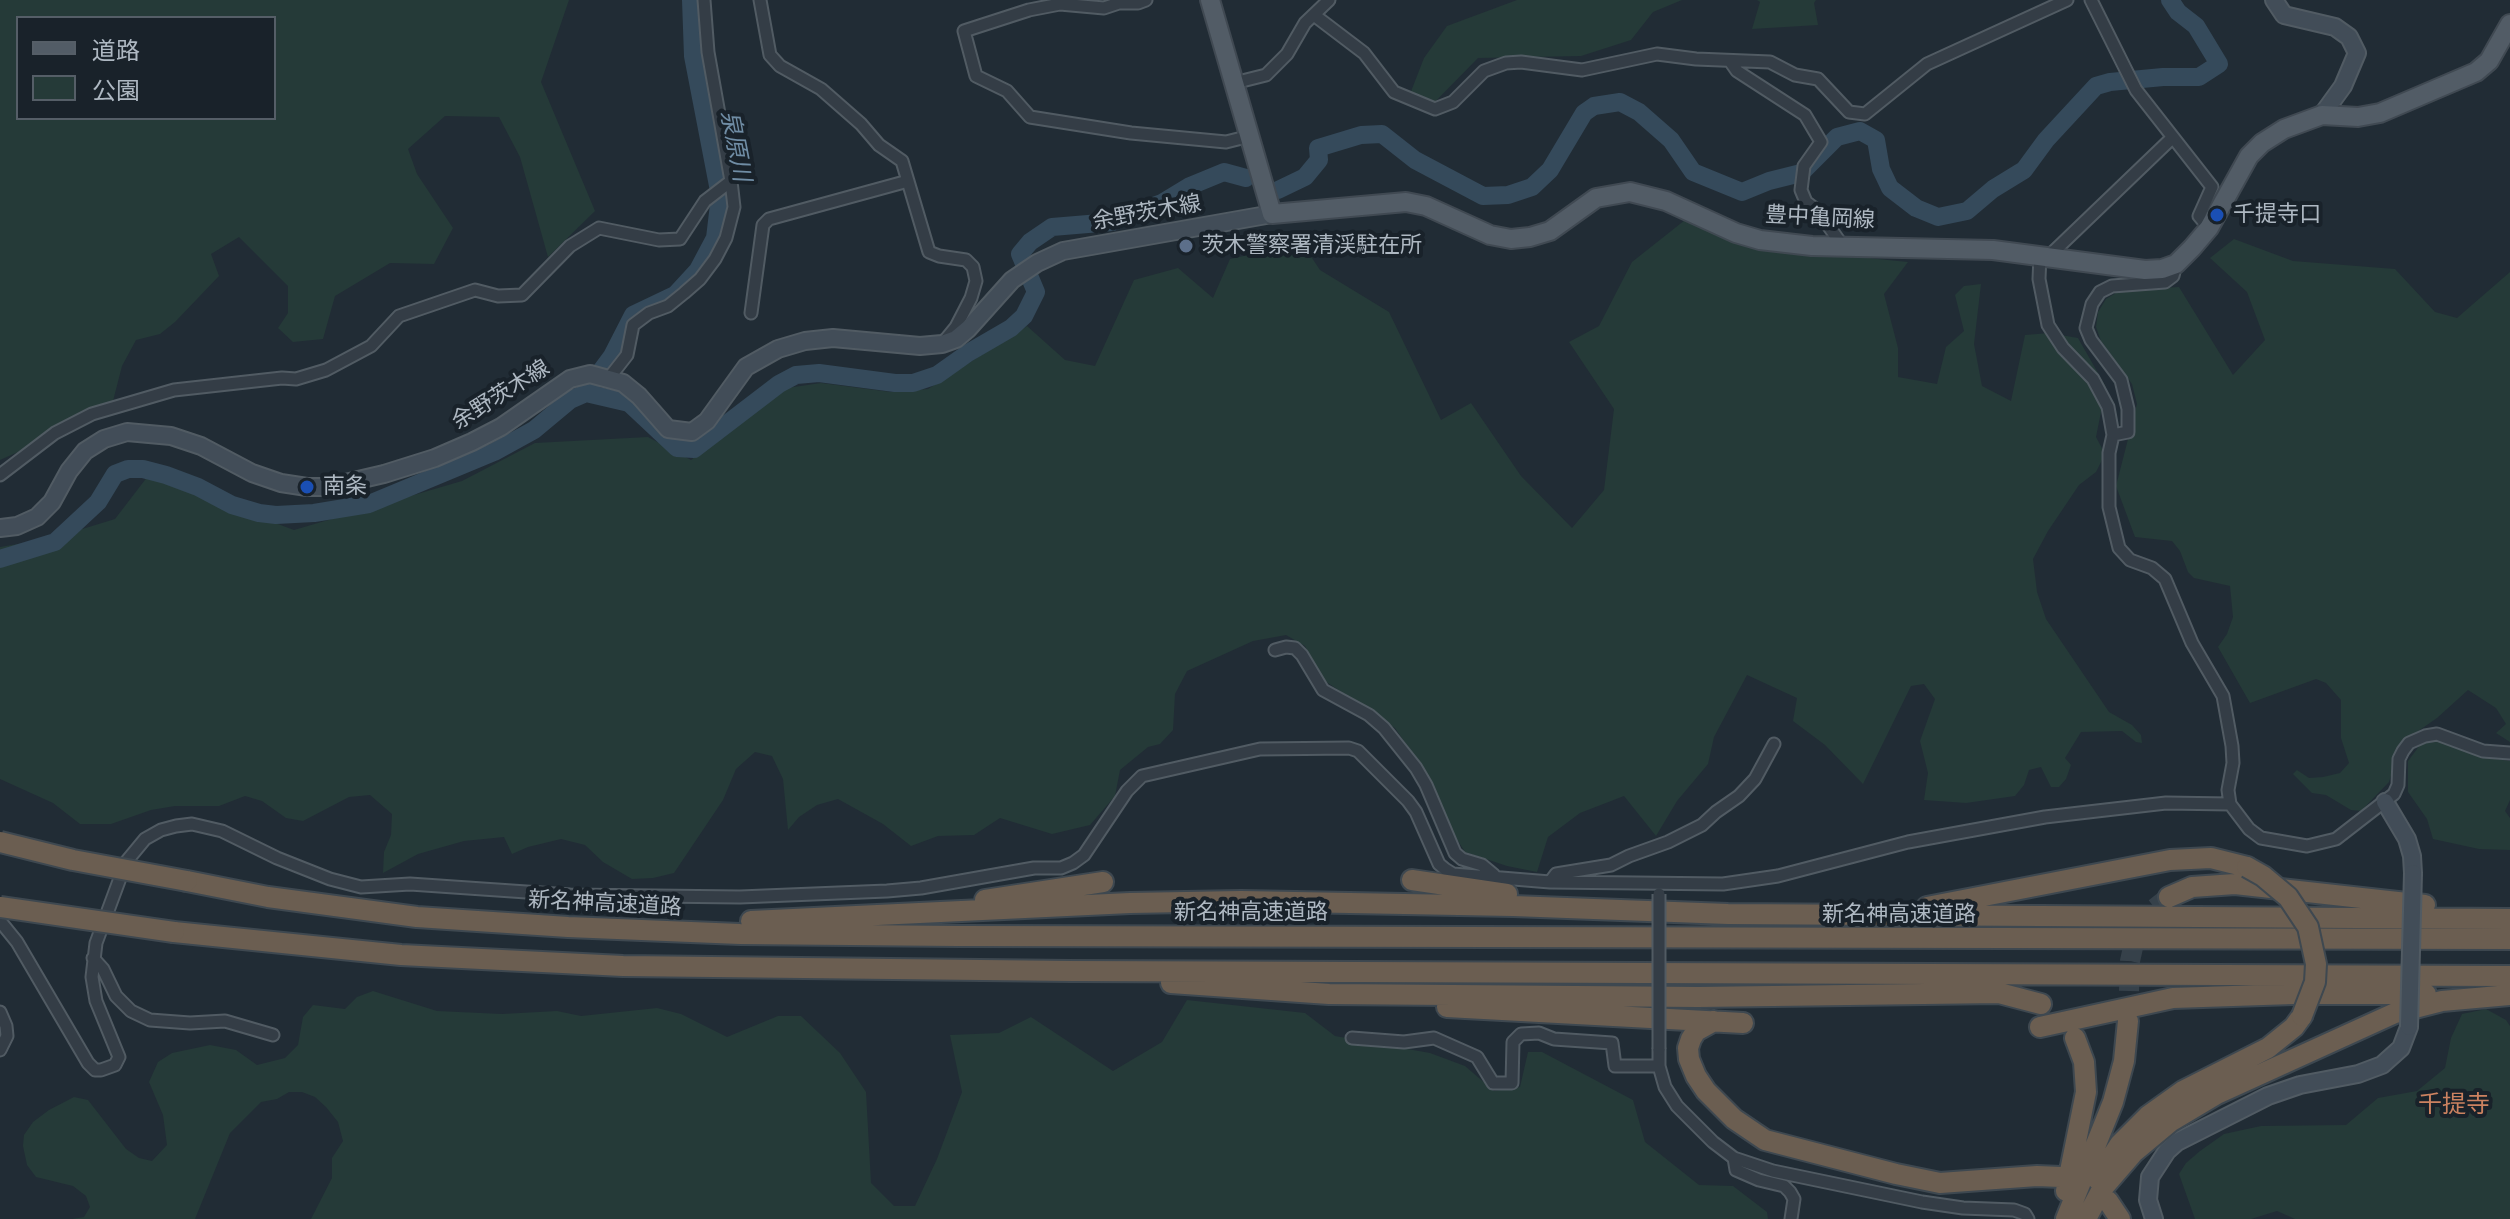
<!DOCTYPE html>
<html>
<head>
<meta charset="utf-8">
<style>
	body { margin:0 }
	#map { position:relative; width:2510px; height:1219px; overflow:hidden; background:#212c35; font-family:"IBM Plex Sans","Noto Sans JP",sans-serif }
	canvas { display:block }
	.legend { position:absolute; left:16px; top:16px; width:260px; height:104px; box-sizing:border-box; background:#19222a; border:2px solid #555e67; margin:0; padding:10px 14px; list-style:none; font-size:24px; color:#aeb8c2 }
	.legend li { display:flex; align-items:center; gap:16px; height:40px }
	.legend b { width:40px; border:2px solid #555e67 }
</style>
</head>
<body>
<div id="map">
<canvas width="2510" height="1219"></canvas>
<ul class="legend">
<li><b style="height:10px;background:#525c66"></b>道路</li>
<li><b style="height:22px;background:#253a38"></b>公園</li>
</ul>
</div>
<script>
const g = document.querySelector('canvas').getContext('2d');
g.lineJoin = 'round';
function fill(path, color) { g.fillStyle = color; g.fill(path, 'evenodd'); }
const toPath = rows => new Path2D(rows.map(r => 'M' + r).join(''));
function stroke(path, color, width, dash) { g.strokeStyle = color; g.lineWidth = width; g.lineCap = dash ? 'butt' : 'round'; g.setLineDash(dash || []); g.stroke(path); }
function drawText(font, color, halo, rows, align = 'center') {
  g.font = font + ' "IBM Plex Sans","Noto Sans JP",sans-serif'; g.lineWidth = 8; g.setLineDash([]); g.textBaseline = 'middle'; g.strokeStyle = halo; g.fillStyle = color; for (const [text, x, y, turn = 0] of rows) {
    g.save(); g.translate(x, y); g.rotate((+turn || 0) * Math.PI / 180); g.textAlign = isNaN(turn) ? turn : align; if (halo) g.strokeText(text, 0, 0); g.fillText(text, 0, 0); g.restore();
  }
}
const green = toPath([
	[0,0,569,0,541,82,595,211,548,257,520,157,499,117,445,116,408,149,417,174,453,228,434,264,390,263,335,296,323,339,293,342,278,328,288,313,288,286,239,237,211,254,219,276,175,322,160,334,136,340,122,366,113,401,36,444,0,460],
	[18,18,274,18,274,118,18,118],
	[1517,0,1682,0,1653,12,1631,40,1581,56,1478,58,1428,109,1410,94,1424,58,1447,26],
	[1757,0,1816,0,1814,3,1818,25,1752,29,1760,2],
	[1685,220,1759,247,1908,262,1884,294,1898,348,1898,377,1937,384,1946,347,1964,331,1955,295,1964,286,1981,284,1974,344,1982,386,2011,401,2025,335,2049,333,2078,338,2106,387,2096,437,2105,454,2096,472,2079,485,2048,531,2033,559,2037,592,2046,619,2109,712,2132,725,2141,735,2142,743,2136,742,2122,731,2081,732,2065,758,2071,765,2066,779,2059,787,2051,787,2041,767,2029,770,2024,785,2015,796,1966,803,1924,800,1928,773,1920,741,1935,699,1924,684,1911,686,1863,784,1825,745,1793,721,1797,698,1747,675,1714,737,1708,764,1677,801,1656,836,1624,796,1580,813,1548,837,1537,872,1507,866,1465,852,1453,833,1431,781,1395,728,1322,679,1305,646,1286,635,1253,641,1187,671,1175,694,1173,730,1160,744,1148,747,1120,770,1115,796,1090,825,1052,834,1000,818,974,835,938,836,911,846,883,824,838,799,817,805,799,817,788,830,783,779,772,756,755,752,736,769,723,800,674,873,653,878,632,879,603,862,585,845,561,839,528,847,512,854,504,837,464,841,418,854,383,873,384,852,391,835,392,814,370,795,349,797,303,821,286,818,262,801,245,796,219,806,175,806,151,810,111,824,80,824,53,803,0,779,0,547,53,538,115,519,148,476,294,530,462,481,535,443,648,437,691,460,787,388,821,383,891,392,928,389,1027,326,1065,360,1095,366,1134,280,1178,268,1213,298,1230,259,1302,243,1320,270,1389,312,1441,420,1471,403,1521,476,1572,528,1604,490,1614,409,1569,342,1599,326,1632,262],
	[2234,239,2293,261,2395,269,2435,312,2457,318,2510,272,2510,742,2496,733,2506,724,2496,708,2468,690,2437,718,2401,743,2389,782,2361,811,2351,810,2326,795,2312,793,2293,774,2297,770,2309,778,2323,777,2340,773,2349,763,2341,738,2341,700,2326,683,2316,679,2250,703,2218,647,2227,634,2233,617,2230,586,2194,578,2188,572,2180,551,2172,541,2135,537,2116,486,2137,404,2132,384,2101,341,2096,327,2098,312,2106,299,2119,291,2179,287,2233,375,2265,340,2247,292,2210,258],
	[2429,741,2440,741,2480,757,2510,761,2510,800,2505,811,2510,818,2510,850,2479,849,2433,839,2427,819,2408,792,2408,761,2420,745],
	[373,991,437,1011,502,1014,557,1011,581,1016,657,1008,681,1014,727,1037,778,1016,801,1016,840,1053,866,1092,871,1183,894,1206,915,1206,937,1159,962,1092,950,1035,999,1033,1031,1017,1113,1071,1162,1042,1187,1000,1305,1013,1335,1036,1430,1053,1465,1066,1494,1091,1520,1087,1528,1052,1542,1052,1633,1100,1645,1142,1699,1185,1733,1186,1767,1212,1768,1219,311,1219,332,1178,332,1158,343,1141,338,1122,326,1107,315,1097,302,1092,289,1092,277,1099,261,1102,230,1133,195,1219,72,1219,84,1217,90,1207,86,1196,73,1186,36,1177,27,1165,23,1146,24,1135,33,1122,49,1110,74,1097,88,1100,126,1149,139,1158,152,1161,167,1145,163,1115,149,1082,158,1062,172,1053,210,1045,236,1050,257,1065,285,1058,298,1045,303,1017,313,1005,345,1009,357,997],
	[2486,1009,2506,1020,2510,1026,2510,1219,2295,1219,2277,1211,2251,1219,2195,1219,2179,1174,2186,1163,2200,1151,2224,1134,2261,1126,2346,1125,2378,1098,2417,1091,2445,1068,2451,1038,2462,1014]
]);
const river = toPath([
	[1278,190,1305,177,1319,160,1318,148,1361,135,1382,134,1415,160,1483,196,1508,195,1532,187,1550,170,1584,113,1594,106,1620,102,1639,112,1671,140,1693,172,1742,192,1769,181,1801,173,1837,137,1860,131,1876,140,1881,169,1890,188,1916,208,1938,217,1967,211,1993,189,2024,170,2046,140,2096,86,2110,82,2163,77,2199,77,2219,64,2196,26,2178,12,2170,0],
	[589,387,612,356,633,315,675,295,698,270,715,238,720,196,693,56,691,0],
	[0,559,55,542,98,502,115,474,128,469,143,469,166,475,198,487,232,505,259,513,276,515,314,513,369,504,494,452,534,430,570,400,586,393,629,403,677,448,694,449,779,384,796,375,819,373,895,383,913,383,937,375,968,353,1011,328,1024,316,1036,292,1020,254,1030,242,1052,227,1112,222,1162,203,1190,186,1224,172,1246,178]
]);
const highwayTunnel = toPath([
	[2128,1021,2130,961,2136,934,2151,911,2169,897]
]);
const street = toPath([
	[760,0,770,55,780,66,821,89,861,124,879,145,902,161,929,252,939,256,966,260,973,267,976,281,971,298,956,327,942,344],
	[1146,0,1138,3,1119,3,1104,8,1060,4,1029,10,964,31,976,76,1007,91,1030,117,1131,133,1226,142,1250,136],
	[2091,0,2136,90,2212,187,2199,216,2209,228],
	[1314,15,1364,53,1394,92,1435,109,1453,102,1484,71,1506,63,1521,62,1582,70,1657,54,1696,59,1770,62,1795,75,1818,79,1849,112,1865,114,1927,64,2067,0],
	[1730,61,1737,71,1805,115,1821,142,1804,166,1801,190,1806,202,1818,211,1842,245],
	[1234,83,1266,75,1287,54,1305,23,1329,0],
	[2040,256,2039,279,2048,325,2063,348,2093,379,2108,407,2113,435,2109,453,2109,507,2119,548,2130,560,2152,568,2165,579,2192,643,2223,696,2232,746,2233,763,2228,790,2230,804,2249,829,2261,838,2307,846,2336,839,2394,794,2398,785,2399,759,2403,751,2409,743,2425,736,2437,734,2483,751,2510,753],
	[2048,257,2172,138],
	[751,313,763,225,769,219,908,181],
	[609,378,627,355,633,325,649,313,668,306,684,293,700,279,715,259,726,238,734,207,731,181],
	[2113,435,2128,432,2128,409,2121,380,2091,340,2086,328,2092,304,2100,292,2112,286,2165,282,2173,276,2176,264],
	[0,475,55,433,92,414,174,390,282,378,296,379,326,370,371,346,399,316,475,290,498,296,522,295,570,246,599,228,659,240,680,239,705,201,731,181,708,52,704,0],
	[1275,650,1286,647,1295,648,1302,655,1323,690,1369,715,1384,728,1416,768,1426,785,1455,853,1462,859,1482,865,1494,875],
	[1550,882,1556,874,1611,865,1629,856,1668,842,1702,825,1716,812,1739,796,1755,779,1774,744],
	[0,921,17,942,88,1063,95,1070,101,1070,115,1065,119,1057,96,1001,92,977,96,943,126,862,145,839,161,830,176,826,192,824,222,831,277,858,330,879,361,887,410,884,570,895,740,897,887,891,921,888,1034,868,1061,868,1073,863,1084,855,1127,791,1142,776,1260,749,1349,748,1358,751,1408,801,1416,812,1439,864,1445,869,1453,874,1550,882,1723,884,1778,876,1908,842,2045,817,2166,803,2230,804],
	[93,958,103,969,116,996,131,1011,150,1020,190,1023,225,1021,273,1035],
	[0,1012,6,1026,7,1036,0,1050],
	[1352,1038,1404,1042,1434,1038,1477,1057,1493,1083,1512,1083,1513,1042,1521,1034,1539,1033,1554,1039,1612,1043,1615,1066,1659,1066],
	[1659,1049,1659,1066,1665,1087,1677,1106,1713,1142,1734,1158,1773,1171,1922,1202,1963,1208,2014,1210,2025,1214,2028,1219],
	[1734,1158,1736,1170,1759,1180,1784,1186,1790,1192,1794,1199,1791,1219]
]);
const secondary = toPath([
	[2274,0,2284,15,2335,27,2349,37,2357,53,2343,86,2322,115],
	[0,528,17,526,37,517,52,502,69,471,85,451,104,439,127,432,171,436,201,446,252,473,281,483,307,487,328,487,384,474,435,458,472,442,501,427,570,379,590,374,623,383,639,396,668,429,692,432,707,421,746,367,778,349,805,341,833,338,920,346,942,344,956,339,968,329,1012,280,1037,263,1063,251,1272,214],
	[2385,802,2407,839,2412,856,2413,873],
	[2154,1219,2148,1200,2150,1177,2167,1151,2177,1142,2268,1096,2300,1085,2358,1074,2382,1065,2401,1048,2409,1027]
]);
const primary = toPath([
	[1210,0,1272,214,1406,202,1426,206,1490,235,1511,239,1530,237,1550,231,1596,198,1630,192,1666,201,1736,233,1760,240,1812,246,1993,250,2145,270,2162,269,2176,264,2192,248,2209,228,2249,156,2262,143,2284,129,2322,115,2358,117,2380,113,2476,72,2489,61,2510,24]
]);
const highway = toPath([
	[1412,880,1507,894],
	[187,881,268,897,417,917,568,927,740,934,958,936,2510,939],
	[2169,897,2192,887,2235,884,2425,905],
	[985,900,1103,882],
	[1927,907,2170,860,2211,858,2247,867],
	[751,921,1130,903,1241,901,1513,906,1728,914,2510,919],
	[174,932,401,955,623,966,1071,971,2510,976],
	[1171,983,1329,994,1698,997,1999,993,2041,1004],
	[1447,1007,1743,1023],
	[1714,1021,1696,1031,1691,1039,1688,1048,1689,1059,1696,1076,1706,1091,1734,1119,1765,1140,1896,1174,1940,1183,2037,1176,2061,1177],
	[2040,1027,2173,998,2293,994,2426,994],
	[2097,1179,2120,1144,2148,1116,2183,1091,2268,1048,2294,1027,2302,1016],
	[2066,1191,2086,1092,2084,1062,2075,1038],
	[2108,1201,2120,1219],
	[2066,1219,2113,1102,2124,1061,2128,1021],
	[2086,1219,2102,1189,2134,1152,2170,1122,2217,1094,2395,1013,2442,1001,2510,995]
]);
const streetBridge = toPath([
	[1659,1049,1659,894]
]);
const secondaryBridge = toPath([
	[2409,1027,2413,873]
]);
const highwayBridge = toPath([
	[0,842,73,860,187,881],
	[2247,867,2263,876,2288,897,2308,927,2316,964,2315,982,2302,1016],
	[0,907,174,932]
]);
const markers = [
	[2217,215,8,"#1a4fb4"],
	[1186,246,8,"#5c6f8a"],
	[307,487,8,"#1a4fb4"]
];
const streetNames = [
	["余野茨木線",1147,213,-10],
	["豊中亀岡線",1820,218,3],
	["余野茨木線",501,395,-32],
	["新名神高速道路",605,904,3],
	["新名神高速道路",1251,913],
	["新名神高速道路",1899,915]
];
const poiNames = [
	["千提寺口",2233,215],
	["茨木警察署清渓駐在所",1202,246],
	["南条",323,487]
];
const waterNames = [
	["泉原川",735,146,79]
];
const neighbourhoodNames = [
	["千提寺",2454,1105]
];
fill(green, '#253a38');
stroke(river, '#354a5b', 18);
stroke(highwayTunnel, '#36414a', 20, [20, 10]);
stroke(street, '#515b63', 15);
stroke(secondary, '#515b63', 20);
stroke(primary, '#404952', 22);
stroke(highway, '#3e4850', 24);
stroke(street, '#343d46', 11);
stroke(secondary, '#424d58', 16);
stroke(primary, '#525c66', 18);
stroke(highway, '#6b5e51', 20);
stroke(streetBridge, '#515b63', 15, []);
stroke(secondaryBridge, '#515b63', 20, []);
stroke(highwayBridge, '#3e4850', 24, []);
stroke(streetBridge, '#343d46', 11);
stroke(secondaryBridge, '#424d58', 16);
stroke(highwayBridge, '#6b5e51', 20);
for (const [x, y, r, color] of markers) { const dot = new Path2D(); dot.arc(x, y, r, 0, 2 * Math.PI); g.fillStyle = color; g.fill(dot); stroke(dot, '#19222a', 3); }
drawText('22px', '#aeb8c2', '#19222a', streetNames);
drawText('22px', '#aeb8c2', '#19222a', poiNames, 'left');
drawText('italic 24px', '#708da5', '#19222a', waterNames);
drawText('24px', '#cc8260', '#19222a', neighbourhoodNames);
</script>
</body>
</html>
